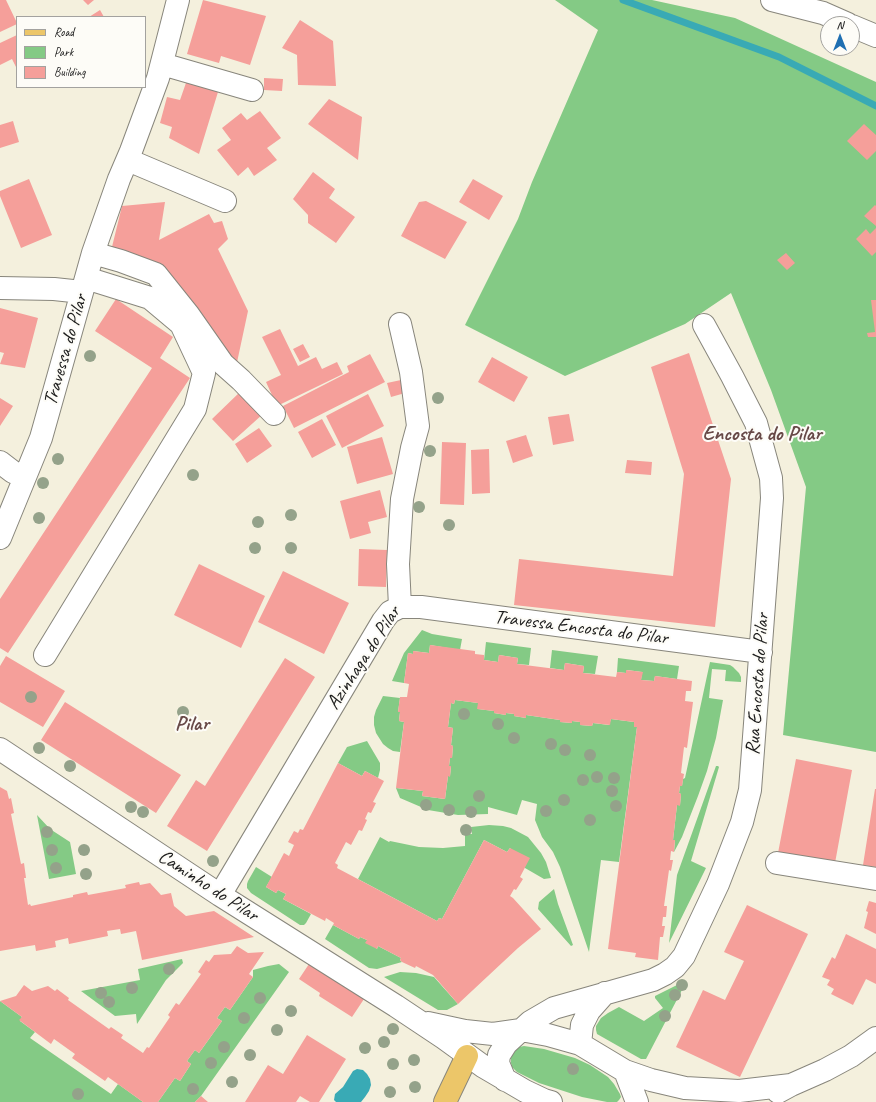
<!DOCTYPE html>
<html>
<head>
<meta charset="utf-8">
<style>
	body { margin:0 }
	#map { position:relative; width:876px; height:1102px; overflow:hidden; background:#f4f0dd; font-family:Caveat,sans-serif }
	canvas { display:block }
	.legend { position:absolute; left:16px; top:16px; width:130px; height:72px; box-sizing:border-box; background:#fdfcf7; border:1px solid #a3a29f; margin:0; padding:5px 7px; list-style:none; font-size:12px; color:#1c1c1c }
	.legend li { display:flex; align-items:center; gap:8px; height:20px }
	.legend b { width:20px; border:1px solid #a3a29f }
	.north { position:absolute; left:820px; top:16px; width:40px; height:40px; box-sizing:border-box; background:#fdfcf7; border:1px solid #a3a29f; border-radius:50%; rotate:0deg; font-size:11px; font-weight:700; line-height:16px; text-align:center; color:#1c1c1c }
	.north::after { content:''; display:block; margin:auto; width:14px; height:18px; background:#1f6fb2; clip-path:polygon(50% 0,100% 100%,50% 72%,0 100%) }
</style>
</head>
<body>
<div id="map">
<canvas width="876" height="1102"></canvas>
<ul class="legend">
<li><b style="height:5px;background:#ecc669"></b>Road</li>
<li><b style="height:11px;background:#84ca85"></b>Park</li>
<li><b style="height:11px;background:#f59f9a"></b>Building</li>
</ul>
<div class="north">N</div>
</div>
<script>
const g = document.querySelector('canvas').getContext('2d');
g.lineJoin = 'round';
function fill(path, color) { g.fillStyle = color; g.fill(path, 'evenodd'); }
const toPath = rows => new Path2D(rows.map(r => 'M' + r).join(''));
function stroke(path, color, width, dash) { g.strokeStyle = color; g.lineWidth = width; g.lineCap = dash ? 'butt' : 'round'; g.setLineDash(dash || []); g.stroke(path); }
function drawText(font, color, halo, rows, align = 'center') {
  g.font = font + ' Caveat,sans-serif'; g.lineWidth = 4; g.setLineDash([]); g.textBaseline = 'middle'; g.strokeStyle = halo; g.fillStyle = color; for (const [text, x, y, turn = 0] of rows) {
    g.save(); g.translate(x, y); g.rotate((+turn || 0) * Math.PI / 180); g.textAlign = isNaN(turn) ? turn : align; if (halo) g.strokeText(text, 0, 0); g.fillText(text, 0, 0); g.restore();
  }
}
const green = toPath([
	[555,0,652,0,735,18,876,82,876,752,783,735,806,487,771,390,731,293,685,324,565,376,465,325,518,219,532,182,598,30],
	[422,630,432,634,462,639,460,650,430,645,429,653,413,651,413,654,408,653,404,683,392,681,404,653],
	[486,642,531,648,529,665,517,664,518,658,499,655,498,662,484,660],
	[552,650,598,656,595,674,583,673,584,666,565,663,564,670,550,668],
	[618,658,679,666,677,679,655,676,654,681,641,680,642,672,627,670,626,673,617,672],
	[710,662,730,665,733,667,739,673,741,677,741,682,725,681,726,670,712,669,709,698,723,700,716,738,707,771,698,796,682,837,674,852,675,840,673,840,677,805,680,805,681,794,679,793,680,786,682,786,683,779,685,778],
	[383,696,400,698,398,712,400,712,399,721,404,722,400,752,393,751,388,748,383,744,376,733,374,725,374,717,376,710],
	[455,700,478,703,478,709,494,711,494,713,506,715,506,713,514,714,514,716,526,718,526,715,560,720,560,722,572,723,572,721,580,722,580,725,592,726,593,723,609,725,611,719,634,722,634,727,637,727,619,862,601,860,589,952,560,867,553,852,542,837,535,820,537,804,522,800,517,815,488,807,488,814,458,815,428,810,400,798,396,788,423,791,422,796,445,799,448,776,450,776,451,767,449,766,450,758,452,758,453,746,451,745,453,728,448,727,451,703,454,704],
	[367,741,380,763,380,770,378,778,365,771,362,776,338,763,347,747],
	[716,766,718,766,719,767,691,861,706,868,669,943,677,875],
	[37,815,50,829,70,842,76,874,49,879],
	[489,825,503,826,511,828,528,837,541,853,546,862,551,878,544,879,525,868,510,848,507,852,484,840,442,919,439,918,437,921,358,879,380,837,389,842,390,841,419,847,443,848,465,846,465,834,472,834,471,827],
	[256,867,272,877,266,887,276,893,278,890,286,894,283,899,311,914,306,923,304,925,300,925,251,893,247,888,247,884,248,881],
	[554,889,558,904,573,945,571,946,538,909,539,902],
	[333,925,359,939,360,937,367,940,377,949,378,946,401,958,400,960,402,962,377,969,369,968,325,939],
	[182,959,183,963,166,980,137,1024,136,1014,115,1016,81,991,140,980,138,969],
	[279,964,289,972,201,1096,195,1102,158,1102,175,1078,180,1081,191,1064,187,1061,195,1050,199,1053,222,1021,217,1018,225,1007,230,1010,253,977,253,970,268,966],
	[400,972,416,973,434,977,458,1004,447,1010,438,1010,384,977],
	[677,985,683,988,646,1059,641,1059,597,1034,596,1030,596,1026,601,1018,608,1013,619,1007,644,1021,663,1008,655,998,655,996],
	[0,1001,22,1017,20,1021,35,1032,30,1038,111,1094,118,1084,143,1102,0,1102],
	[524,1046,544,1049,575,1058,590,1065,608,1077,614,1084,620,1094,621,1097,619,1100,617,1102,607,1102,582,1097,539,1083,517,1072,512,1067,511,1063,511,1058,512,1053,519,1047]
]);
const water = toPath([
	[357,1069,363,1070,367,1074,370,1079,371,1085,369,1091,365,1097,361,1102,336,1102,334,1100,335,1094,343,1087,353,1071]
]);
const stream = toPath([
	[623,0,779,57,876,106]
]);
const building = toPath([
	[0,0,6,0,17,23,17,24,0,32],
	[83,0,94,0,88,5],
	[203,0,266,16,250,65,221,56,219,63,187,54],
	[100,10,104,17,89,17],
	[300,20,333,41,336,86,298,85,297,55,282,48],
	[17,35,17,69,12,59,0,65,0,43],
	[264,78,283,79,282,91,264,90],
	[187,80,195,84,218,92,199,154,169,138,172,127,160,123,167,97,180,100],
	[329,99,362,117,358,160,308,124],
	[260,111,281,138,267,148,277,160,254,176,248,167,238,176,217,150,231,140,222,128,241,113,247,120],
	[13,121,19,142,0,148,0,125],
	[864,124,876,135,876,151,867,160,847,141],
	[313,172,335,189,329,198,355,217,336,243,308,223,308,215,293,199],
	[29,179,52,235,21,248,0,196,0,191],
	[473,179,503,196,489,220,459,202],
	[426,201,467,222,445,259,401,236,419,202],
	[165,202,159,240,209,214,214,223,222,221,228,239,218,249,248,311,236,367,159,266,111,251,122,206],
	[875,205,876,206,876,226,864,216],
	[876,228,876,252,872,256,856,239,866,229,870,234],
	[786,253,795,263,787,270,777,260],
	[116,299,173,337,160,358,190,378,8,653,0,648,0,599,152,368,95,331],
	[871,300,876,300,876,337,868,337,867,333,875,332],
	[0,308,38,318,25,368,0,364,4,353,0,352],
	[280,329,298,366,316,357,322,369,337,362,343,374,277,406,266,382,281,375,262,337],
	[303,344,310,357,300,362,293,349],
	[689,353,731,479,715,627,514,605,519,559,673,576,684,474,651,367],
	[370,354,385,382,294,428,283,406,349,372,347,366],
	[492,357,528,377,514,402,478,382],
	[401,380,405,393,391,397,387,383],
	[241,391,263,414,233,441,212,419],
	[368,394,384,426,342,448,326,416],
	[0,398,13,406,0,426],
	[569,414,574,441,553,445,548,417],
	[322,419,336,445,312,458,298,432],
	[259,428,272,446,247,463,235,444],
	[526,435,533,456,513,463,506,441],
	[382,437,393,474,357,484,347,447],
	[442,442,466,443,464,505,440,504],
	[489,449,490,493,472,494,471,450],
	[627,460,652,462,651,475,625,473],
	[380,490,387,517,368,522,371,533,350,539,340,501],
	[359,549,387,550,386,587,358,586],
	[199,564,265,596,241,648,174,615],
	[283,571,349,603,324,654,258,622],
	[430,645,475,651,475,654,484,655,484,660,498,662,499,655,518,658,517,664,564,670,565,663,584,666,583,673,616,677,617,672,626,673,626,670,643,672,641,680,654,681,655,676,692,681,691,691,686,691,685,701,693,702,687,748,684,747,681,773,684,774,682,786,680,786,679,793,681,794,680,806,677,805,673,840,675,840,674,852,671,851,670,860,673,860,671,871,669,870,664,906,667,906,666,917,663,917,662,926,665,926,663,937,660,937,658,960,635,957,636,953,608,949,637,727,634,727,634,722,611,719,610,725,593,723,592,726,580,725,580,722,572,721,572,723,560,722,560,720,526,715,526,718,514,716,514,714,506,713,506,715,494,713,494,711,477,709,478,703,455,700,454,704,451,703,448,727,453,728,451,745,453,746,452,758,450,758,449,766,451,766,450,777,448,776,445,799,422,796,423,791,396,788,404,722,399,721,400,712,398,712,400,697,407,697,409,684,404,683,408,653,413,654,413,651,429,653],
	[6,656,65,691,43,727,0,702,0,666],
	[285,658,315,677,207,851,167,826,196,780,205,786],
	[65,702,181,775,156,813,41,740],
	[796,759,852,770,835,863,778,853],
	[338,763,362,776,365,771,384,781,373,802,376,803,371,813,368,812,365,819,367,820,362,831,359,830,351,845,346,842,335,863,338,865,337,868,437,921,439,918,442,919,484,840,507,852,510,848,530,858,520,877,523,879,516,890,514,889,510,896,513,898,541,929,518,948,458,1004,433,975,416,966,415,968,402,962,400,960,401,958,378,946,377,949,365,943,367,940,360,937,359,939,333,925,334,923,326,918,325,921,283,899,286,894,278,890,276,893,266,887,284,853,289,856,294,845,288,842,294,831,298,833,300,829,303,830],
	[0,787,7,791,9,799,11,798,14,813,11,814,21,864,24,863,26,878,24,878,28,905,30,904,31,906,73,897,73,895,87,892,88,895,126,888,125,885,139,882,140,885,150,883,161,895,171,893,174,906,186,916,214,911,254,937,142,960,136,931,121,934,120,929,107,931,108,936,69,944,68,938,55,941,56,947,36,951,35,945,0,951],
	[875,789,876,789,876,867,863,865],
	[869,901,876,903,876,934,864,928,868,912,866,911],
	[747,905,808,934,740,1077,676,1047,703,990,725,1000,744,961,724,952],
	[846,934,876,949,876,984,866,979,853,1005,831,994,834,989,827,985,830,980,822,977,832,957,835,959],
	[237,946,248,953,264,952,249,974,253,977,230,1010,225,1007,217,1018,222,1021,199,1053,195,1050,187,1061,191,1064,180,1081,175,1078,158,1102,143,1102,108,1077,105,1081,72,1058,75,1054,54,1039,51,1044,19,1020,22,1017,0,1001,16,996,24,985,32,991,48,986,55,991,57,989,69,998,68,1000,109,1029,111,1027,123,1035,121,1038,143,1053,147,1047,149,1048,170,1017,168,1015,176,1003,179,1005,201,974,198,972,206,960,209,962,214,955,231,954],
	[309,964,364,999,352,1017,319,996,320,993,299,979],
	[307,1035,346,1059,319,1102,310,1102,300,1096,296,1102,245,1102,268,1065,283,1074],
	[201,1096,208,1102,195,1102]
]);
const minor = toPath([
	[772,0,823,13,848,24],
	[852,26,876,36],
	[162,64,252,90],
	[128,160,225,201],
	[93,253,121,261,156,274,188,314,223,364,241,380,274,414],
	[0,288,54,289,82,292],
	[400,324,411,372,418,426,412,448,402,499,398,564,400,607],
	[0,462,13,472,25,477],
	[0,538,41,438,86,278,93,253,119,179,131,151,158,78,178,0],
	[45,655,195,409,204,373,181,324,150,298,86,278],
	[0,749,220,895,396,1006,444,1038,484,1067,525,1091,544,1100,551,1102],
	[777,863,876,879],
	[220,895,383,621,390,612,400,607,421,607,761,652],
	[428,1023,465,1031,493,1034,521,1030,548,1035,580,1044,625,1071,651,1080,685,1088,739,1091,791,1085],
	[580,1044,582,1025,589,1011,605,993],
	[625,1071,637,1102],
	[505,1080,498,1063,499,1055,506,1044,530,1022,554,1008,653,980,665,974,675,967,684,956,718,884,742,822,750,790,772,498,771,478,756,423,732,376,704,325],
	[778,1092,791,1085,825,1070,851,1056,876,1038]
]);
const major = toPath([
	[445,1102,467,1056]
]);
const trees = [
	[90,356],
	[438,398],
	[430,451],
	[58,459],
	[193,475],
	[43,483],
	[419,507],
	[291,515],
	[39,518],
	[258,522],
	[449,525],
	[255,548],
	[291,548],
	[31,697],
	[183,712],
	[464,714],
	[498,724],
	[514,738],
	[551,744],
	[39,748],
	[565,750],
	[590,755],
	[70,766],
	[597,777],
	[614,778],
	[583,780],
	[612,791],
	[479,796],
	[564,800],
	[426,805],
	[616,806],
	[131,807],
	[449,810],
	[546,811],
	[143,812],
	[471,812],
	[590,820],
	[466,830],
	[47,832],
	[52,850],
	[84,850],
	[213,861],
	[56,868],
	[86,874],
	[169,969],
	[682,985],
	[132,988],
	[101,993],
	[675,995],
	[260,998],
	[109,1002],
	[291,1011],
	[665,1016],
	[244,1018],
	[393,1029],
	[277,1030],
	[384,1042],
	[224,1047],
	[365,1048],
	[250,1055],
	[414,1060],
	[211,1063],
	[393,1064],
	[573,1069],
	[232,1082],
	[415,1087],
	[193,1089],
	[390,1092],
	[78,1094]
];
const streetNames = [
	["Travessa do Pilar",66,350,-74],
	["Travessa Encosta do Pilar",581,628,7],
	["Azinhaga do Pilar",364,658,-57],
	["Rua Encosta do Pilar",758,684,-86],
	["Caminho do Pilar",208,886,33]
];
const neighbourhoodNames = [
	["Encosta do Pilar",762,434],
	["Pilar",192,724]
];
fill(green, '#84ca85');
fill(water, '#39aab5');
stroke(stream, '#39aab5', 7);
fill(building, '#f59f9a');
stroke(minor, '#88867c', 24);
stroke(major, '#88867c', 24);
stroke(minor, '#fff', 22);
stroke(major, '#ecc669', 22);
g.fillStyle = '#94a28a';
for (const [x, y] of trees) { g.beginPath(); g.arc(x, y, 6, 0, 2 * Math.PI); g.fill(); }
drawText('20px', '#1c1c1c', '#fdfcf7', streetNames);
drawText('bold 21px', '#684a48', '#fdfcf7', neighbourhoodNames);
</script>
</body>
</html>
